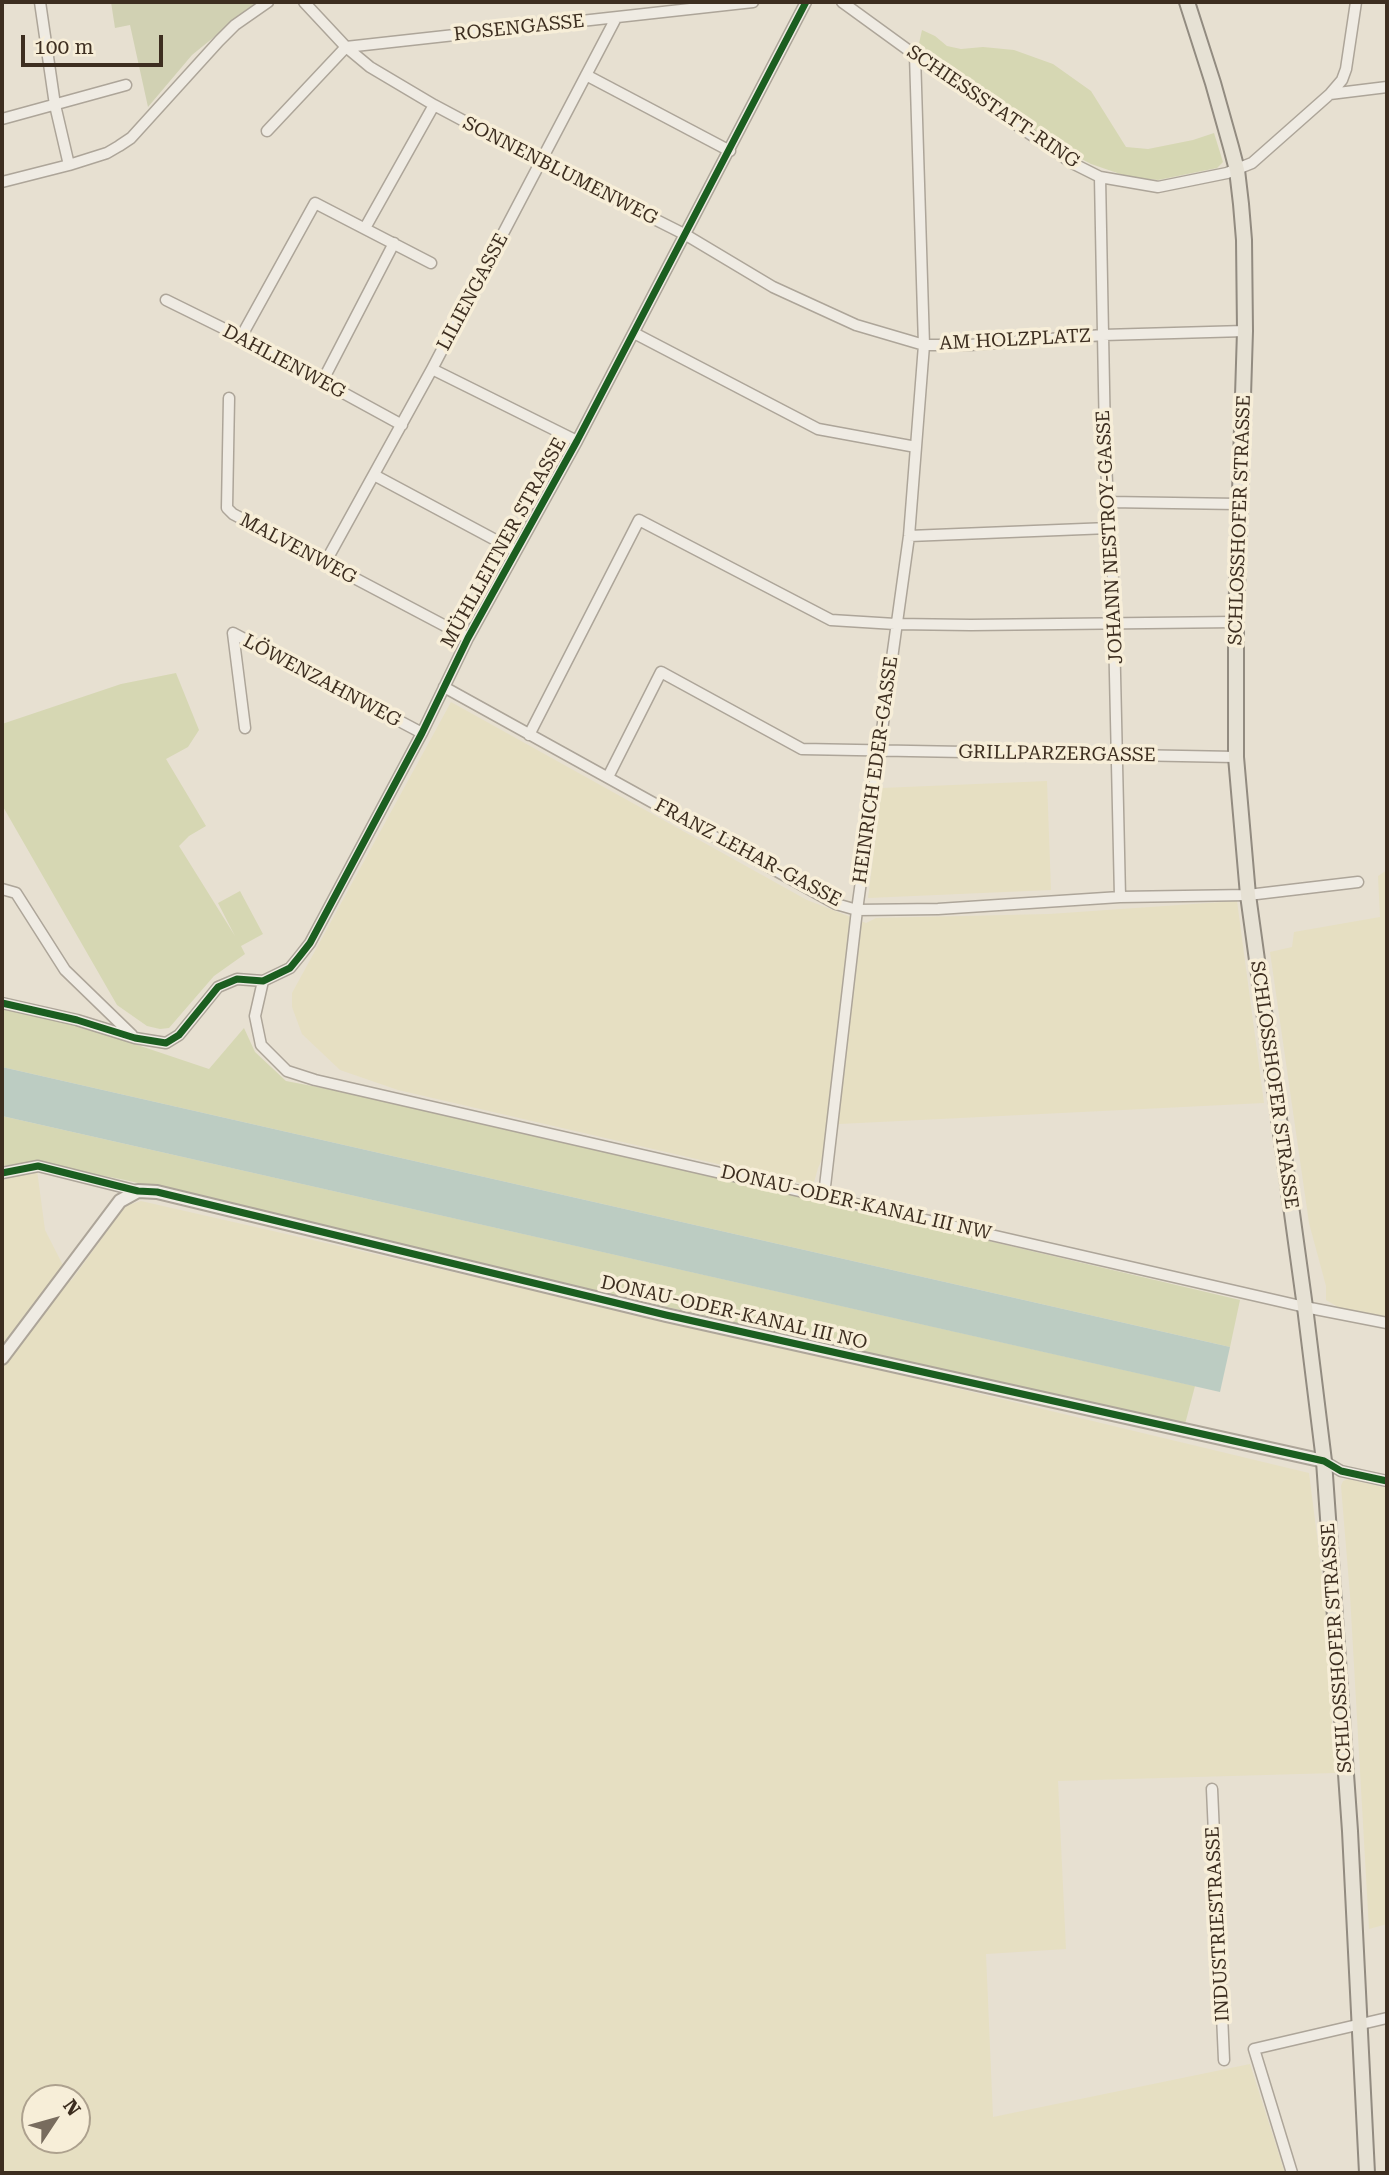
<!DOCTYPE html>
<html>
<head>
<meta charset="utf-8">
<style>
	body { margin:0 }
	#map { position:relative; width:1389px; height:2175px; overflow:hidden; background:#e7e0d1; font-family:"Roboto Serif",serif }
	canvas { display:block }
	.frame { position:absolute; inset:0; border:4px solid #3d2e20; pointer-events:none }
	.north { position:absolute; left:21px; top:2084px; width:70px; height:70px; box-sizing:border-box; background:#f7eed8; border:2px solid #ada18e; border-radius:50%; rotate:54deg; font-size:19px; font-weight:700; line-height:28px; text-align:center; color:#3d2e20 }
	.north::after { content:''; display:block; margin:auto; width:24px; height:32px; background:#786c5e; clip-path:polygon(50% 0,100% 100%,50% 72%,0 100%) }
	.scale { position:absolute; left:21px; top:35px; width:142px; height:32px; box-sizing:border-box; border:4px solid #3d2e20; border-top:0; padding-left:9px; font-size:21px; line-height:24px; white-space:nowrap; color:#3d2e20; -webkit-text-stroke:5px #f7eed8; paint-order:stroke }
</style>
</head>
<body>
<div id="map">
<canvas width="1389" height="2175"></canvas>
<div class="frame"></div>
<div class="north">N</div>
<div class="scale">100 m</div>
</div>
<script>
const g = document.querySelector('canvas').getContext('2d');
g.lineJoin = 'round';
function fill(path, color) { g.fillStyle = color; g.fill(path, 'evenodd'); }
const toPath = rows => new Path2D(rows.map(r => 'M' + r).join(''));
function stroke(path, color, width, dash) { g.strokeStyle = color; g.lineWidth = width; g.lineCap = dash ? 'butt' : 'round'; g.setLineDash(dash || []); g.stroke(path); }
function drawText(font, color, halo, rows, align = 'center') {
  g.font = font + ' "Roboto Serif",serif'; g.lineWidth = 7; g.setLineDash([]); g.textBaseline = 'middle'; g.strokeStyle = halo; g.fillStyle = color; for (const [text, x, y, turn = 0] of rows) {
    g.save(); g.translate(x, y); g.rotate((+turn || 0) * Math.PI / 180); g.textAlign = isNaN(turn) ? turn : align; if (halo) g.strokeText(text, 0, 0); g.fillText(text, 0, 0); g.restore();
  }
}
const farmland = toPath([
	[451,702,807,900,866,923,876,918,1049,914,1237,901,1264,1103,839,1124,818,1168,813,1186,398,1090,340,1070,302,1034,292,1007,292,993],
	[1047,781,1051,890,868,898,882,788],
	[1387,870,1387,1319,1343,1310,1326,1300,1326,1286,1309,1223,1270,952,1292,947,1294,932,1380,917,1378,876],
	[37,1170,45,1230,71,1281,125,1206,141,1201,818,1355,1309,1473,1325,1599,1335,1773,1058,1781,1066,1949,986,1954,993,2117,1250,2064,1285,2173,2,2173,2,1180],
	[35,2098,77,2098,77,2140,35,2140],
	[1348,1479,1387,1488,1387,1924,1369,1929,1350,1595,1341,1486,1343,1481]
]);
const green = toPath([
	[922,30,935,36,947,46,961,49,983,47,1014,50,1053,64,1091,91,1126,147,1148,149,1193,140,1214,133,1223,162,1217,168,1158,180,1129,177,1091,164,1053,144,918,48],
	[176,673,199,730,188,747,166,759,206,826,189,836,179,846,235,936,218,903,240,891,263,934,241,946,245,954,214,976,169,1028,160,1029,147,1026,117,1005,2,805,2,724,121,684],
	[2,1007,75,1024,209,1069,244,1028,255,1052,286,1081,406,1104,1240,1300,1230,1347,2,1067],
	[2,1116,1195,1386,1184,1428,125,1180,33,1162,2,1166]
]);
const cemetery = toPath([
	[111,2,257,2,192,55,148,107,130,25,115,28]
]);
const water = toPath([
	[2,1067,1230,1347,1220,1392,2,1116]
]);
const minor = toPath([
	[40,2,55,105,69,165],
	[304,2,346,47,753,2],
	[842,2,915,55,1072,163,1100,177,1158,187,1227,173,1252,163,1330,94,1342,80,1346,69,1356,2],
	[586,75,730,151],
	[1330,94,1387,87],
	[434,105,541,162,686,235,773,287,856,325,924,345,970,345,1103,335,1245,331],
	[2,119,126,85],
	[267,131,346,47,370,67,434,105,365,228],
	[1100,177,1105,439,1109,528,1112,541,1120,897],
	[2,182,69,165,107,153,119,146,131,138,219,41,235,25,268,2],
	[166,300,241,337,402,425],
	[634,333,818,429,916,447],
	[241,337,315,203,431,263],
	[432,369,577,441],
	[322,382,394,243],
	[229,398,227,508,233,514,468,638],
	[374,475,516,551],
	[1109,502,1238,504],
	[909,536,1109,528],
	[325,563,432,369,616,18],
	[444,687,836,904,857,910,938,909,1120,897,1248,895,1358,882],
	[245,728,233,633,422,733],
	[529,735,639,520,831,620,895,624,971,625,1236,622],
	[608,777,661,672,802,749,1236,757],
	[2,889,16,893,65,970,132,1035],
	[263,981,255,1016,261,1045,287,1071,315,1080,1305,1307,1387,1323],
	[2,1003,77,1020,135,1038,166,1043,179,1035,218,987,237,979,263,981,290,968,299,957,310,943,422,733,468,638,577,441,806,2],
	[2,1173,38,1166,138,1191],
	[824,1195,857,910,909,536,924,345,915,55],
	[1324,1461,1341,1471,1387,1481],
	[1212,1789,1224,2060],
	[1292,2173,1254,2049,1387,2018]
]);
const tertiary = toPath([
	[2,1358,120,1201,138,1191,157,1192,666,1315,1324,1461]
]);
const primary = toPath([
	[1187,2,1213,83,1231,147,1237,170,1241,204,1244,240,1245,331,1236,622,1236,757,1248,895,1305,1307,1324,1461,1350,1831,1367,2173]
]);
const cycleway = toPath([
	[2,1003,77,1020,135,1038,166,1043,179,1035,218,987,237,979,263,981,290,968,299,957,310,943,422,733,468,638,577,441,806,2],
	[2,1173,38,1166,138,1191,157,1192,666,1315,1324,1461,1341,1471,1387,1481]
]);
const streetNames = [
	["ROSENGASSE",519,28,-6],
	["SCHIESSSTATT-RING",993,107,34],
	["SONNENBLUMENWEG",560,171,27],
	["LILIENGASSE",473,292,-62],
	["AM HOLZPLATZ",1015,340,-3],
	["DAHLIENWEG",284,362,28],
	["SCHLOSSHOFER STRASSE",1240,520,-88],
	["JOHANN NESTROY-GASSE",1110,537,-93],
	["MÜHLLEITNER STRASSE",504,543,-61],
	["MALVENWEG",298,549,28],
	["LÖWENZAHNWEG",322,681,28],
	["GRILLPARZERGASSE",1057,754,1],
	["HEINRICH EDER-GASSE",876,770,-82],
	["FRANZ LEHAR-GASSE",748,853,28],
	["SCHLOSSHOFER STRASSE",1274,1085,82],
	["DONAU-ODER-KANAL III NW",856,1203,13],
	["DONAU-ODER-KANAL III NO",734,1313,13],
	["SCHLOSSHOFER STRASSE",1337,1648,-94],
	["INDUSTRIESTRASSE",1218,1924,-93]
];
fill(farmland, '#e6dfc2');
fill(green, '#d6d7b3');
fill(cemetery, '#d1d1b3');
fill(water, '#bcccc2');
stroke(minor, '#ada599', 13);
stroke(tertiary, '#ada599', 16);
stroke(primary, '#928b80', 18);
stroke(minor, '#efebe3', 10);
stroke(tertiary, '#efebe3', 12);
stroke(primary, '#e6e1d4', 14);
stroke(cycleway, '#1b5e20', 7);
drawText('19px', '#3d2e20', '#f7eed8', streetNames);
</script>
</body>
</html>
